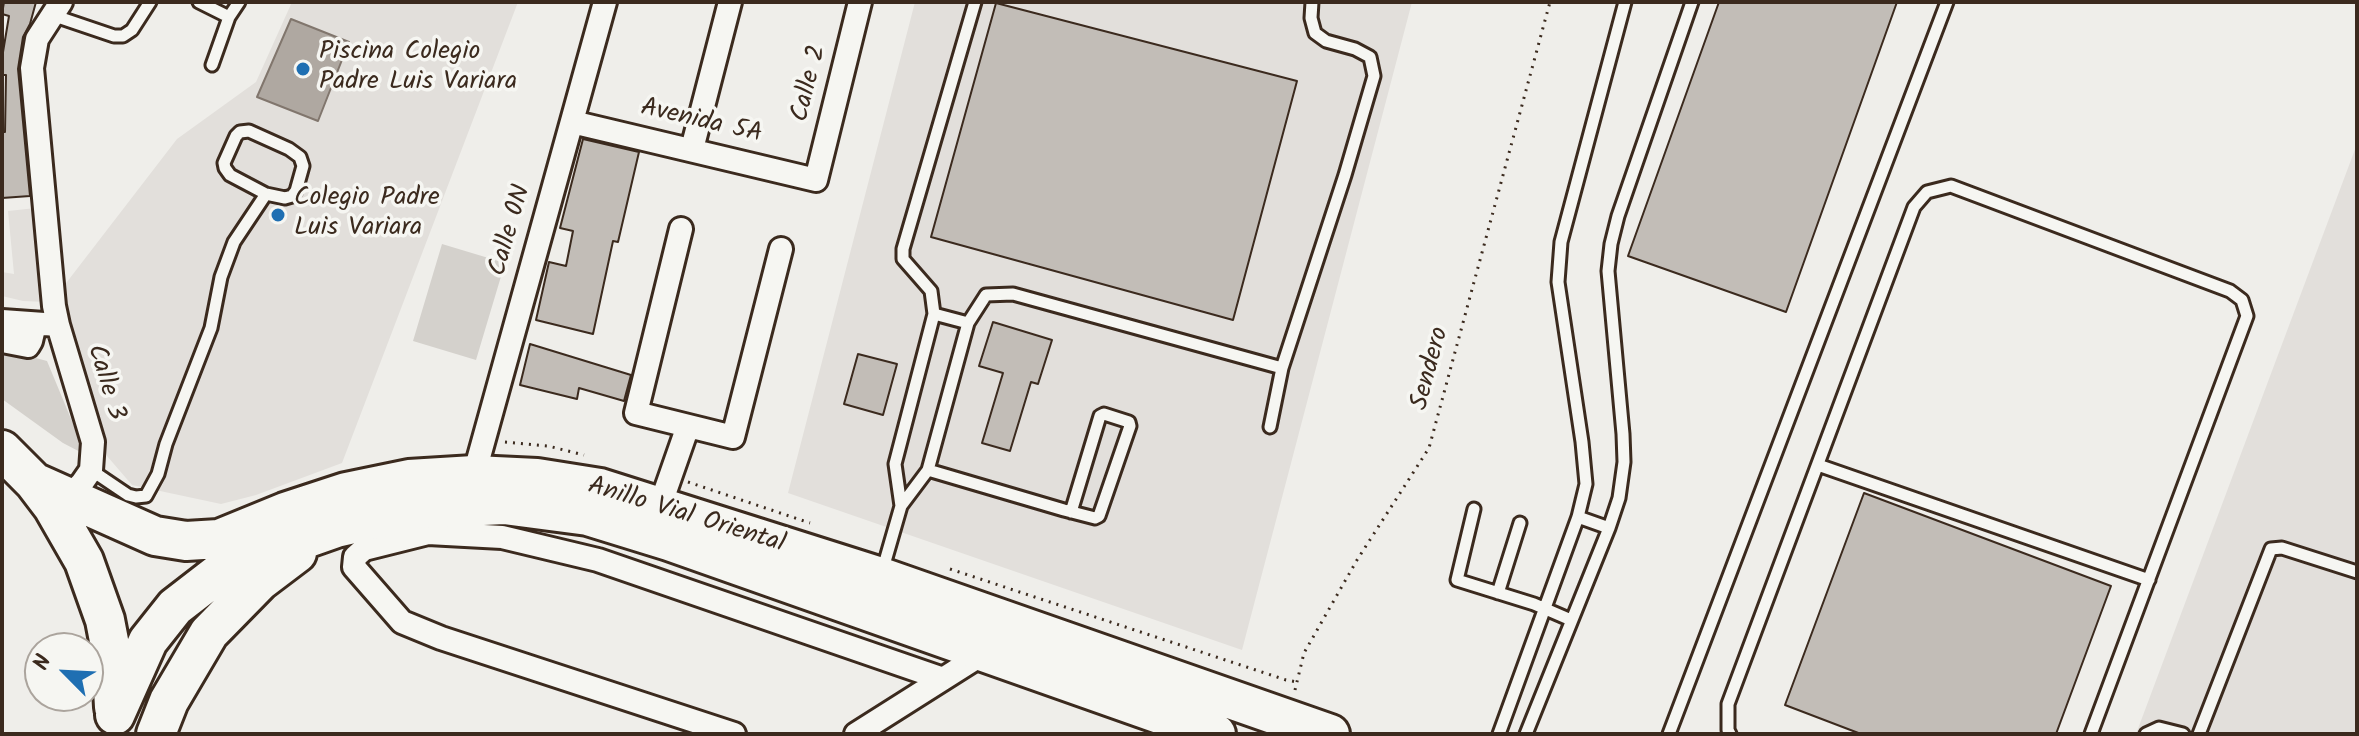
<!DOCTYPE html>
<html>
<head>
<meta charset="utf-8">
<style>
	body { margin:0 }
	#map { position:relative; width:2359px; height:736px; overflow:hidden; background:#efeeea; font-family:Kalam,sans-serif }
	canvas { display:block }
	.frame { position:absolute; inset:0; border:4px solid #3b2a1e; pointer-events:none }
	.north { position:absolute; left:24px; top:632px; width:80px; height:80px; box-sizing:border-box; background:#f6f6f2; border:2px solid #aba49d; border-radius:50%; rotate:294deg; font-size:22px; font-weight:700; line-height:32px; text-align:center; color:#3b2a1e }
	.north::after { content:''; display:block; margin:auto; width:28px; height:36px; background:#1f6fb2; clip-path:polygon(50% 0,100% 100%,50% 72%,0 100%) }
</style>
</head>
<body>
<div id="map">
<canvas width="2359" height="736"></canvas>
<div class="frame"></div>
<div class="north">N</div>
</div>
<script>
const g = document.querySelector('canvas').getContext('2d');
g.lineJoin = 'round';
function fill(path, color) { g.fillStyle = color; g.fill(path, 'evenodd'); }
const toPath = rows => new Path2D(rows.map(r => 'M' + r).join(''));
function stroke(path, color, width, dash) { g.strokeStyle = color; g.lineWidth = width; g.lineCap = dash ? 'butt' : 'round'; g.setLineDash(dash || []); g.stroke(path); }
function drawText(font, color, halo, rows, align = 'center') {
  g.font = font + ' Kalam,sans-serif'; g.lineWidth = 7; g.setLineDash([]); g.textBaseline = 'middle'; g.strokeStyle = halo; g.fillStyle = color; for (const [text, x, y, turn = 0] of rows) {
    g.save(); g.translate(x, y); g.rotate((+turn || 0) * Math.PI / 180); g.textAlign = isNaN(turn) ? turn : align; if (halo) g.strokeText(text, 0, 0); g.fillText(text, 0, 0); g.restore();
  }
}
const built = toPath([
	[292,2,518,2,342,463,256,495,221,504,132,485,107,456,86,402,60,291,177,139,256,82],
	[915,2,1412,2,1242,650,788,493],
	[2357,144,2357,734,2136,734],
	[36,208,47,302,23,301,2,296,2,272,14,274,8,211]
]);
const green = toPath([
	[442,244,505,263,476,360,413,341],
	[2,349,47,361,86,455,63,443,2,399]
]);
const water = toPath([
	[291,19,349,42,318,121,257,97,291,19]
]);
const building = toPath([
	[4,2,36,2,30,24,23,37,18,69,30,196,2,198,2,132,5,132,6,75,2,75,2,58,9,16,2,14,4,2],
	[1719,2,1897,2,1786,312,1628,256,1719,2],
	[996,3,1297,81,1233,320,931,237,996,3],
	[583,139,639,152,618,242,613,241,593,334,536,320,549,262,566,266,573,231,560,228,583,139],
	[993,322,1052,340,1038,384,1031,382,1010,451,982,443,1003,373,979,366,993,322],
	[530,344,631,375,624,401,579,388,577,399,520,385,530,344],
	[858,354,897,364,883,415,844,404,858,354],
	[1864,493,2111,586,2056,734,1861,734,1785,705,1864,493]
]);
const path = toPath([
	[505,442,548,446,584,455],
	[688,482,810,523],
	[950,569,1286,680,1297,682],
	[1295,690,1304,653,1357,560,1429,448,1550,2]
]);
const lane = toPath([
	[199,2,229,17],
	[52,15,114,36,123,36,132,30,150,2],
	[212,65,229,17,239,2],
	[934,314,968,323],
	[1270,427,1282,368,1345,175,1374,76,1370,57,1355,49,1326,41,1315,33,1311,18,1312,2],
	[1818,465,2149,580],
	[91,470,128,495,136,497,146,496,158,474,166,444,211,328,221,277,234,242,266,194,230,175,225,168,224,163,236,136,240,132,249,131,289,149,300,157,303,166,296,191,292,196,285,198,266,194],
	[928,470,1064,510,1095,518,1099,516,1130,426,1129,422,1104,414,1100,416,1071,512],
	[901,506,895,464,934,314,931,291,903,259,903,249,975,2],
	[1474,509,1457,580,1534,604,1571,620],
	[1578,517,1609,528],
	[882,572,901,506,928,470,968,323,986,295,1013,294,1282,368],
	[1498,593,1520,523],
	[1499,734,1578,517,1586,484,1582,442,1558,282,1561,242,1625,2],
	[1526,734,1609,528,1619,498,1624,462,1623,434,1608,271,1611,244,1618,216,1692,2],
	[1669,734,1947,2],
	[1730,734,1728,730,1728,704,1914,207,1927,192,1951,186,2230,291,2242,300,2247,316,2091,734],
	[2146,734,2159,728,2183,734],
	[2199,734,2271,549,2282,548,2357,572]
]);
const street = toPath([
	[61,2,37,39,32,68,54,306,58,325,93,442,91,470,82,483,68,497],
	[572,122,816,180,860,2],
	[692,149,730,2],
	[681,229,636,413,733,437,781,249],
	[2,321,58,325],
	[2,341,28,346,31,341,35,324],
	[474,475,605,2],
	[660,506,688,426],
	[734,734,441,638,402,622,354,567,355,557,364,549,428,533,502,537,598,560,943,679],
	[856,734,984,653]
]);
const highway = toPath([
	[2,450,34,482,53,507,84,561,105,620,111,651,114,707],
	[34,482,155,536,186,541,219,539,285,512,346,492,409,479,474,475,537,478,600,488,881,577,1330,734],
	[115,715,148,641,175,607,228,566,336,528,419,509,504,505,588,516,669,541,1216,734],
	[156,734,169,701,209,633,260,581,297,553]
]);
const markers = [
	[303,69,8,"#1f6fb2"],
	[278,215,8,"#1f6fb2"]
];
const poiNames = [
	["Piscina Colegio",319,54],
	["Padre Luis Variara",319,84],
	["Colegio Padre",294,200],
	["Luis Variara",294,230]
];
const streetNames = [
	["Calle 2",811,84,-76],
	["Avenida 5A",701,123,13],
	["Calle 0N",512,231,-74],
	["Sendero",1432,369,-75],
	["Calle 3",104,383,73],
	["Anillo Vial Oriental",686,517,17]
];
fill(built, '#e2dfdb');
fill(green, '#d4d1cc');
fill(water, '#afa8a1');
stroke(water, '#81766d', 2);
fill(building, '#c2bdb7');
stroke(building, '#3b2a1e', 2);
stroke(lane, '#3b2a1e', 17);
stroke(street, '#3b2a1e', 28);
stroke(highway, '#3b2a1e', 44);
stroke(path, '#3b2a1e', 3, [2, 6]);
stroke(lane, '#f6f6f2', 11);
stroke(street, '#f6f6f2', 22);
stroke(highway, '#f6f6f2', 38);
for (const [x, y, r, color] of markers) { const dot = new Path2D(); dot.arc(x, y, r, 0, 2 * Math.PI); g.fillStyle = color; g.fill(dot); stroke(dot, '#f6f6f2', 3); }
drawText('26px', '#3b2a1e', '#f6f6f2', poiNames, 'left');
drawText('26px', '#3b2a1e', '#f6f6f2', streetNames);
</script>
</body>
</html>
